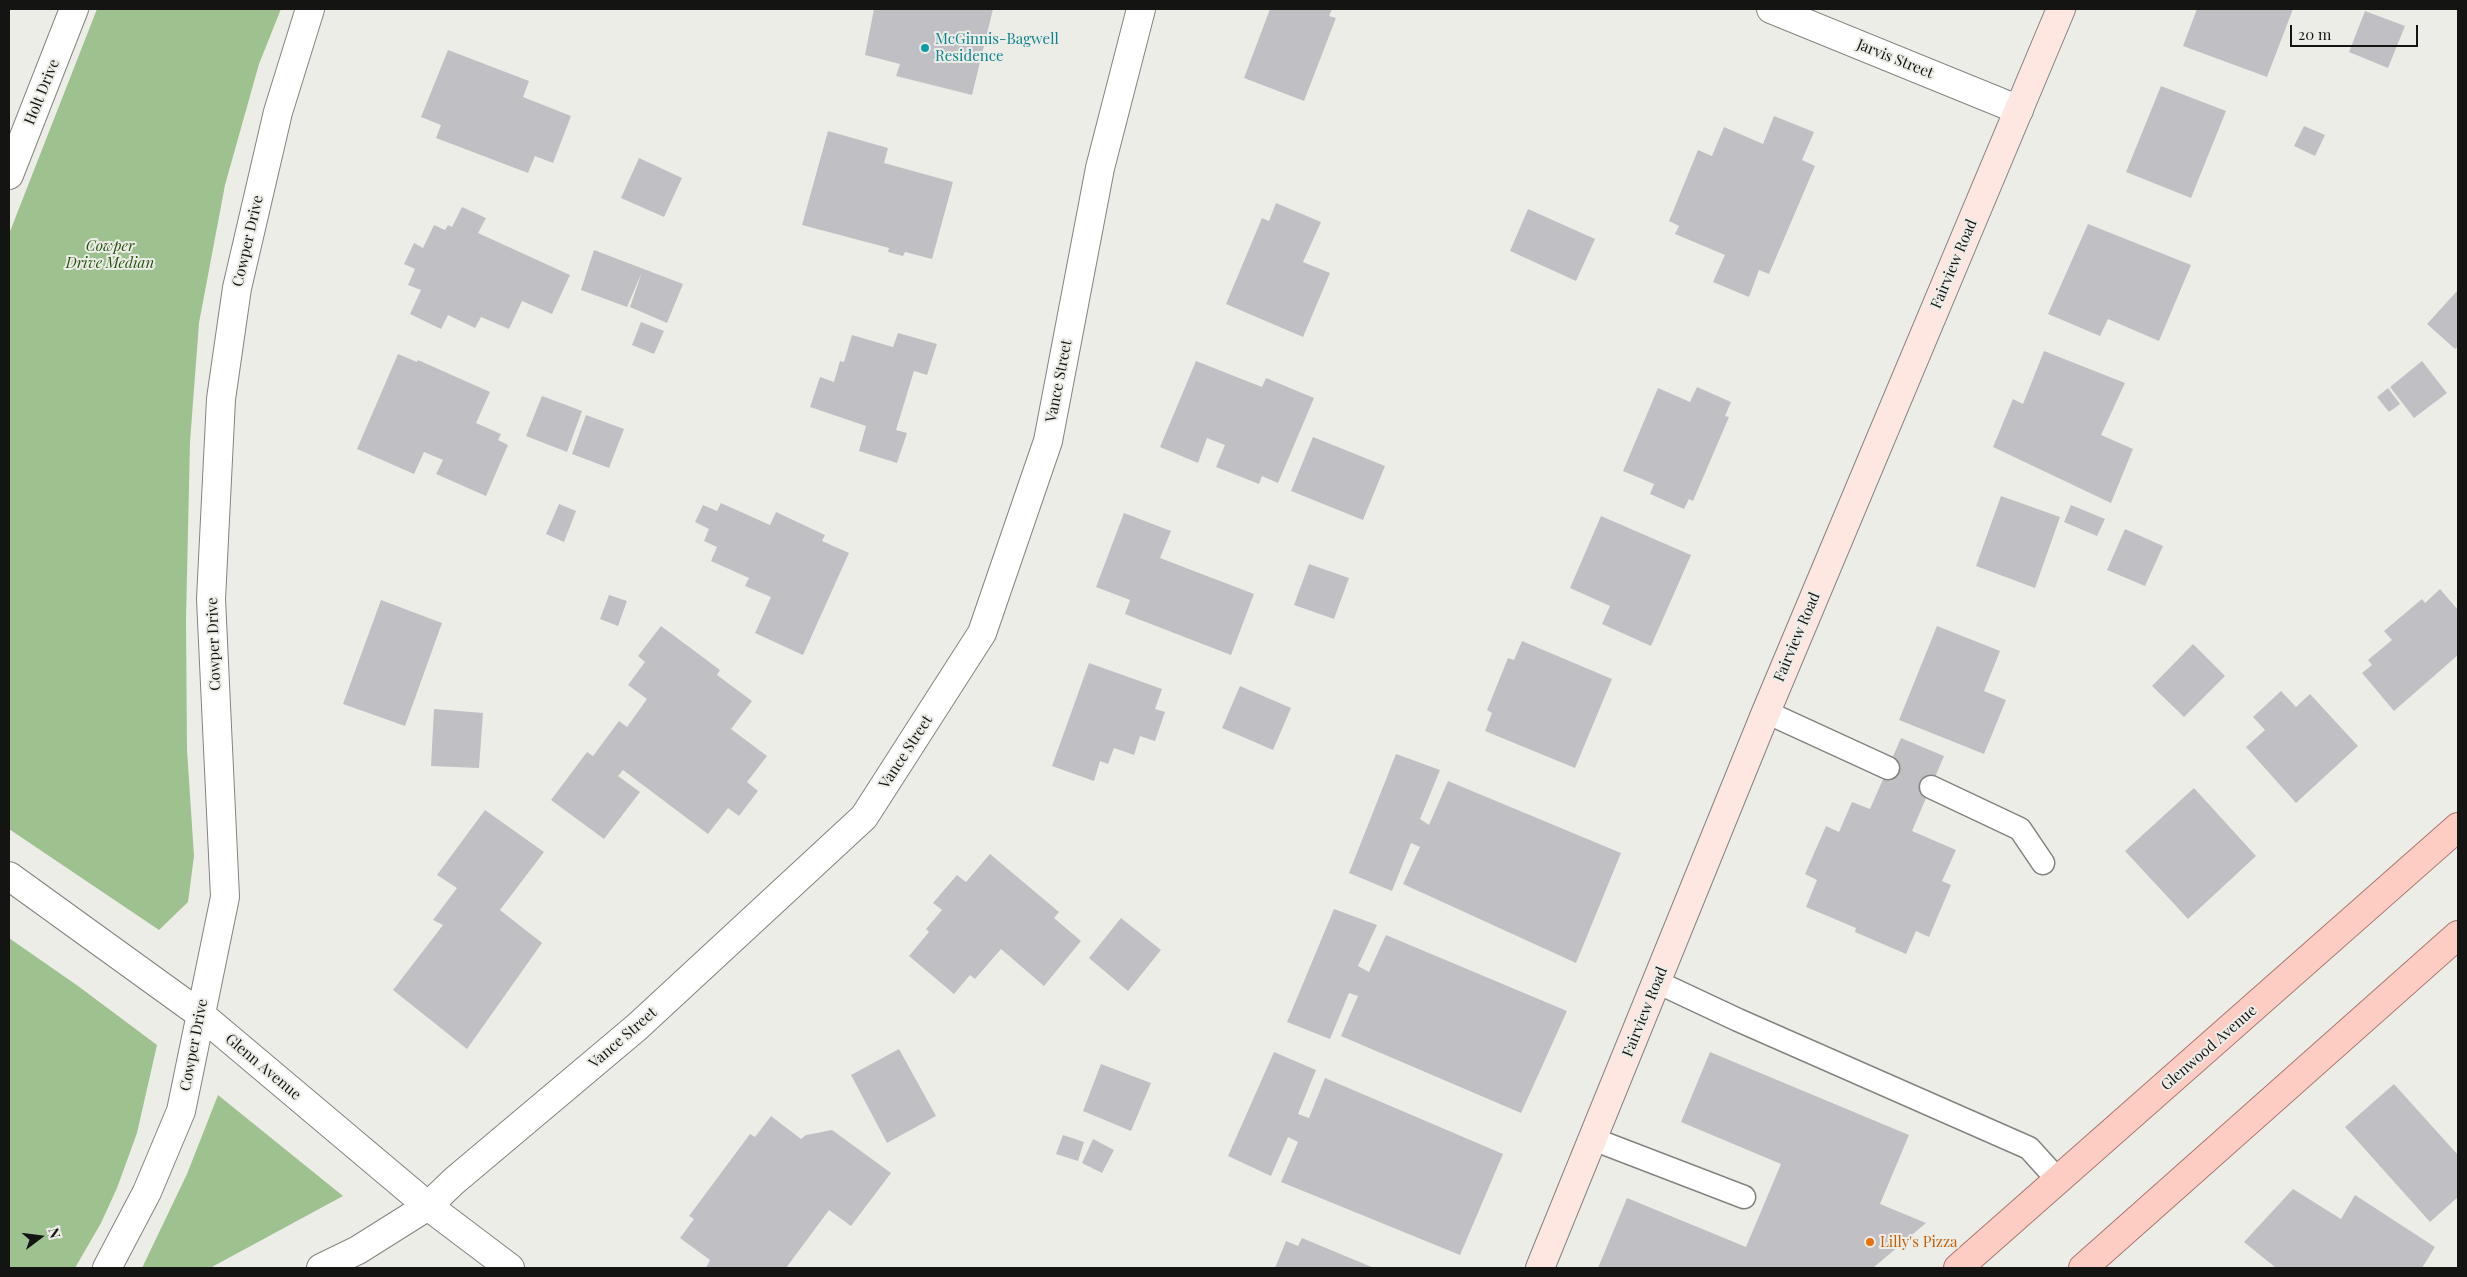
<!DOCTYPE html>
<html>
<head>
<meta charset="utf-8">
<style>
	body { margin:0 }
	#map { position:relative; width:2467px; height:1277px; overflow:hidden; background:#edede8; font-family:"Playfair Display",serif }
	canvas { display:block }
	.frame { position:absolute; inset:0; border:10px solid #141412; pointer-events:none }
	.north { position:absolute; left:15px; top:1212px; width:50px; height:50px; -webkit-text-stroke:4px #edede8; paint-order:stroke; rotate:75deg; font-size:14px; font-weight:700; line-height:20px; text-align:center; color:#141412 }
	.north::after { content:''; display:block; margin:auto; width:18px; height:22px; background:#141412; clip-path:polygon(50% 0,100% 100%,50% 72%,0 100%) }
	.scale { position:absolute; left:2290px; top:25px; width:128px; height:22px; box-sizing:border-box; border:2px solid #141412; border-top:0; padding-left:6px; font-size:15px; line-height:18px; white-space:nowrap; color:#141412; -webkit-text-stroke:4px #edede8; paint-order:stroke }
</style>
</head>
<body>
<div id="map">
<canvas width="2467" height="1277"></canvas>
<div class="frame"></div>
<div class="north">N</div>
<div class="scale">20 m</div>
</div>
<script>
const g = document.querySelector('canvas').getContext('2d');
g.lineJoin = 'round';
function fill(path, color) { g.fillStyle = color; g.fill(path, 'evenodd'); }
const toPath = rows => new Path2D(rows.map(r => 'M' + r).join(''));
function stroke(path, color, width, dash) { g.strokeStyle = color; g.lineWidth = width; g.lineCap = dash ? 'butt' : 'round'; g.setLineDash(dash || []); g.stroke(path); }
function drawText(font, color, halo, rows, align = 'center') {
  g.font = font + ' "Playfair Display",serif'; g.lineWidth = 4; g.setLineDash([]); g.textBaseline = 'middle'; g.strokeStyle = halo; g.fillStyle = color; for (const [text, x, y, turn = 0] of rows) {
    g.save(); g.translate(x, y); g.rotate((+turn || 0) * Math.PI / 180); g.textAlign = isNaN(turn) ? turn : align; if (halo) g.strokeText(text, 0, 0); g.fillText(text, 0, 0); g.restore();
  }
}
const forest = toPath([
	[97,9,281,9,259,64,225,185,199,323,190,442,186,619,187,750,194,856,188,902,159,930,9,829,9,234],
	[9,938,78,986,157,1045,137,1133,117,1188,101,1223,75,1268,9,1268],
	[218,1095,343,1196,210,1268,142,1268,187,1174]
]);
const building = toPath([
	[874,9,993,9,972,95,896,76,900,64,865,55],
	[1270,9,1332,9,1329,16,1336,18,1304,101,1244,78],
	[2197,9,2293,9,2267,77,2183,46],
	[2365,11,2405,26,2388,68,2349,52],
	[448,50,529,81,523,97,571,116,553,163,535,156,528,173,436,138,441,125,421,117],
	[2161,86,2226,111,2191,198,2126,172],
	[1774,116,1814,132,1802,160,1815,166,1769,274,1759,270,1749,297,1713,282,1725,255,1675,234,1679,226,1669,221,1698,150,1712,156,1724,127,1763,144],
	[2304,126,2325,135,2315,156,2294,146],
	[828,131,888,148,884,163,953,182,932,259,905,252,903,256,888,252,889,248,802,225],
	[639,158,682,178,664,217,621,198],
	[1276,203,1321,222,1303,262,1330,273,1303,337,1226,304,1262,218,1269,221],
	[462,207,486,218,478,233,570,275,552,314,522,301,509,329,481,317,475,328,448,315,441,329,410,314,421,290,408,285,415,269,404,264,414,243,423,248,434,225,445,230,448,225,452,227],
	[1528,209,1595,239,1576,281,1510,251],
	[2088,224,2191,265,2159,341,2108,319,2100,336,2048,314],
	[594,250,683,284,667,323,630,307,642,272,627,307,581,290],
	[2458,290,2458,346,2455,349,2427,324],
	[641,322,664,331,654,354,632,345],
	[898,333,937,344,927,375,914,371,896,430,907,433,897,463,859,451,866,426,810,407,820,377,834,382,840,361,844,362,852,335,893,347],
	[2044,351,2125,383,2101,435,2133,449,2111,503,1993,447,2013,399,2023,404],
	[398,354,417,362,418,360,490,392,476,423,501,434,498,440,508,445,486,496,436,474,443,460,424,452,414,474,357,449],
	[1196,361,1262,387,1266,378,1314,398,1278,483,1262,476,1259,484,1216,467,1225,445,1207,438,1198,463,1160,447],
	[2422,361,2447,393,2414,418,2390,387],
	[1697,387,1731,402,1725,416,1729,417,1693,501,1689,499,1684,509,1650,494,1654,484,1623,471,1658,388,1690,402],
	[2388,388,2400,404,2389,412,2377,397],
	[542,396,582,411,567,452,526,436],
	[586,415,624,429,609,468,572,454],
	[1313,437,1385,466,1363,520,1291,491],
	[2001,496,2060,517,2035,588,1976,566],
	[721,503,770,525,776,512,825,535,822,541,849,553,803,655,755,633,771,597,745,586,749,578,711,561,717,547,704,541,709,529,695,522,703,505,717,511],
	[559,504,576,511,564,542,546,534],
	[2071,505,2105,519,2097,536,2064,522],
	[1124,513,1171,531,1160,558,1254,594,1231,655,1125,614,1130,600,1096,587],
	[1601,516,1691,555,1651,646,1602,624,1610,606,1570,588],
	[2125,529,2163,546,2145,586,2107,570],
	[1309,564,1349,578,1334,619,1294,605],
	[2440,589,2458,610,2458,655,2394,711,2362,673,2372,665,2368,660,2392,640,2384,631,2422,599,2425,603],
	[609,595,627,601,618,626,600,619],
	[381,600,442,623,405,726,343,704],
	[661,626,720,670,717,675,752,701,731,729,767,756,747,782,758,791,739,816,728,808,708,834,623,770,618,776,640,792,604,839,551,800,587,752,593,756,619,721,627,727,647,699,628,685,645,662,638,656],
	[1937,626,2000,651,1984,691,2006,700,1984,754,1899,720],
	[1522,641,1612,679,1575,768,1485,731,1492,713,1487,710,1508,658,1514,660],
	[2193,644,2225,676,2184,717,2152,686],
	[1089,663,1162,689,1155,709,1165,712,1155,741,1140,736,1134,755,1114,748,1108,764,1100,761,1094,781,1052,766],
	[1240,686,1291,708,1273,750,1222,728],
	[2281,691,2296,707,2310,694,2358,746,2296,803,2246,747,2265,730,2253,717],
	[434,709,483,713,479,768,431,766],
	[1901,738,1944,756,1912,831,1956,850,1942,881,1951,885,1929,937,1916,931,1906,954,1855,932,1856,928,1806,907,1817,880,1805,874,1826,826,1839,832,1852,802,1870,809],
	[1396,754,1440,770,1420,819,1429,825,1448,781,1621,853,1576,963,1403,884,1420,847,1411,843,1392,891,1349,873],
	[2194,788,2256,856,2188,919,2125,851],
	[485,810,544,852,500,910,542,943,467,1049,393,990,443,925,433,920,457,888,437,875],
	[990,854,1059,912,1054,918,1081,941,1044,986,1001,949,975,979,970,975,954,994,909,956,929,932,926,929,942,910,933,903,957,875,966,882],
	[1334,909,1377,925,1358,966,1369,972,1386,935,1567,1011,1521,1113,1341,1036,1358,996,1349,993,1330,1039,1287,1022],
	[1121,918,1161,950,1128,991,1089,958],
	[899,1049,936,1116,887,1143,851,1075],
	[1274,1052,1316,1070,1298,1114,1309,1118,1325,1078,1503,1154,1460,1255,1281,1182,1298,1142,1288,1137,1271,1176,1228,1156],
	[1710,1052,1909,1135,1880,1204,1926,1223,1873,1268,1598,1268,1627,1198,1746,1247,1781,1164,1681,1122],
	[1101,1064,1151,1083,1131,1131,1083,1111],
	[2394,1084,2458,1155,2458,1197,2430,1222,2345,1127],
	[771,1116,801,1139,806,1135,832,1130,891,1173,851,1226,829,1210,786,1268,706,1268,710,1260,680,1238,694,1219,689,1216,750,1134,755,1137],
	[1063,1135,1084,1142,1078,1161,1056,1154],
	[1093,1139,1114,1150,1102,1173,1082,1163],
	[2293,1189,2341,1219,2355,1195,2435,1247,2422,1268,2276,1268,2244,1242],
	[1302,1238,1374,1268,1275,1268,1286,1241,1298,1246]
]);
const lane = toPath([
	[1766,712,1888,768],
	[1931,787,2020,829,2043,863],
	[1657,982,1738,1020,2029,1148,2058,1180],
	[1593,1139,1744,1197]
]);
const street = toPath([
	[1771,9,2019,110],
	[9,175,74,9],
	[9,876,200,1014,428,1206,510,1268],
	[107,1268,147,1192,181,1111,225,897,211,599,221,399,237,288,278,112,310,9],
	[321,1268,358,1250,428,1206,454,1181,637,1027,864,817,982,633,1048,441,1100,168,1141,9]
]);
const secondary = toPath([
	[1540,1268,1766,712,2061,9]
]);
const primary = toPath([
	[1958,1268,2458,827],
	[2083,1268,2458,935]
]);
const markers = [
	[925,48,5,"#0f9aa8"],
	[1870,1242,5,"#e8710a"]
];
const cultureNames = [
	["McGinnis-Bagwell",935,39],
	["Residence",935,56]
];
const streetNames = [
	["Jarvis Street",1895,59,22],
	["Holt Drive",42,92,-68],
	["Cowper Drive",248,241,-77],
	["Fairview Road",1954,264,-67],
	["Vance Street",1059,381,-79],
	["Fairview Road",1797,637,-67],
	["Cowper Drive",214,644,-92],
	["Vance Street",906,752,-57],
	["Fairview Road",1645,1012,-68],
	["Vance Street",623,1038,-41],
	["Cowper Drive",194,1045,-79],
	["Glenwood Avenue",2209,1048,-41],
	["Glenn Avenue",263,1067,40]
];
const parkNames = [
	["Cowper",110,246],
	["Drive Median",110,263]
];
const foodNames = [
	["Lilly's Pizza",1880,1242]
];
fill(forest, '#9ec190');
fill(building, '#c0c0c4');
stroke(lane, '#84837f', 25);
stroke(street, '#84837f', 30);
stroke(secondary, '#84837f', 30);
stroke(primary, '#aa776c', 30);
stroke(lane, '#fff', 22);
stroke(street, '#fff', 28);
stroke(secondary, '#fee6e1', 28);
stroke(primary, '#fdcdc4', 28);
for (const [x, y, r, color] of markers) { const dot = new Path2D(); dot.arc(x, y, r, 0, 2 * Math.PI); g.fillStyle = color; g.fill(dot); stroke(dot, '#edede8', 2); }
drawText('15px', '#0d838f', '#edede8', cultureNames, 'left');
drawText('15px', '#141412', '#edede8', streetNames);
drawText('italic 15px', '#26520d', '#edede8', parkNames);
drawText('15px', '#c56008', '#edede8', foodNames, 'left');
</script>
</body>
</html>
